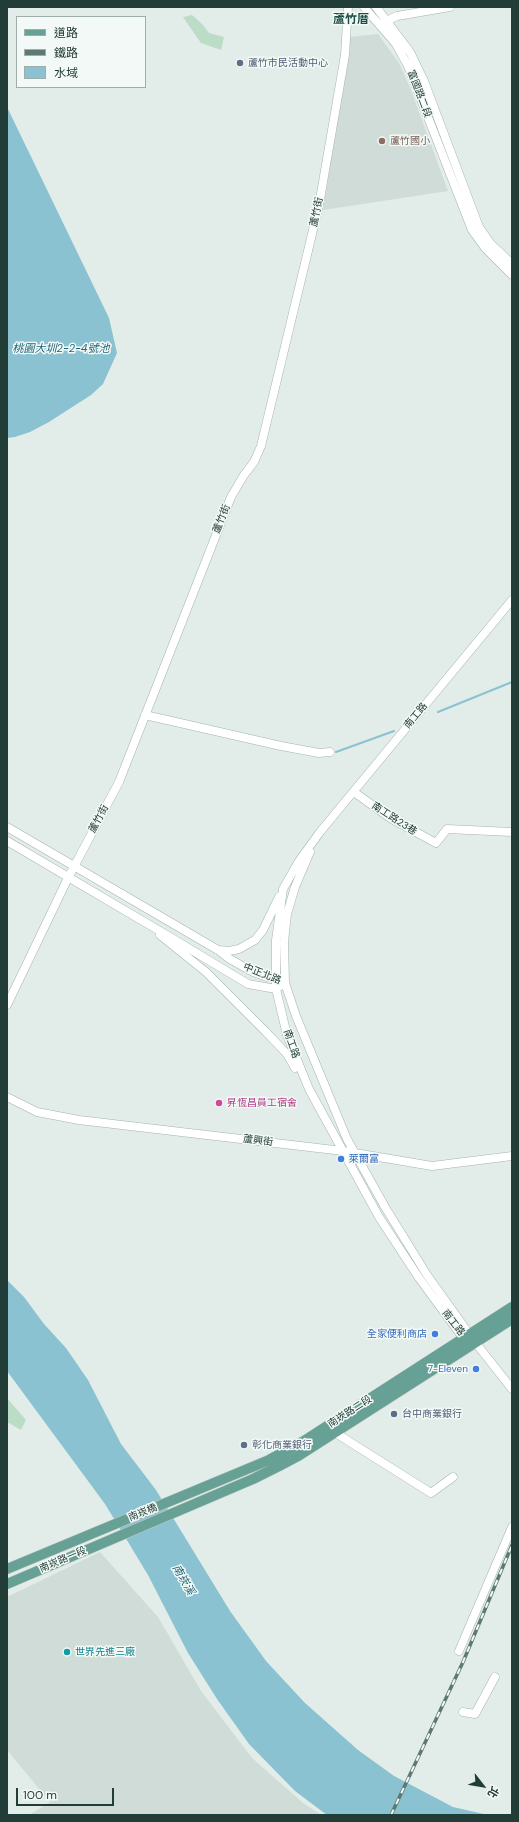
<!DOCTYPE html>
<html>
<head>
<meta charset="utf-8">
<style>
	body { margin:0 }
	#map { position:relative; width:519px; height:1822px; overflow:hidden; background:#e2ece8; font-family:"DM Sans","Noto Sans TC",sans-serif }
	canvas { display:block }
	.frame { position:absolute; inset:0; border:8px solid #223d37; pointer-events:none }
	.legend { position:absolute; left:16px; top:16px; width:130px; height:72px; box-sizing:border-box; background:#f3f9f6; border:1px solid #9faeaa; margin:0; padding:5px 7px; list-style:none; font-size:12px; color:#223d37 }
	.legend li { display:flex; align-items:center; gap:8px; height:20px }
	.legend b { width:20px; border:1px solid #9faeaa }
	.north { position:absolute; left:463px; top:1766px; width:40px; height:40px; -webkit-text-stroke:3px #f3f9f6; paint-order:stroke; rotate:121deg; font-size:11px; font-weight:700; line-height:16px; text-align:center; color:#223d37 }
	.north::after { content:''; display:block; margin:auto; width:14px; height:18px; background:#223d37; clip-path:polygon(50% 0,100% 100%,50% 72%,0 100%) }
	.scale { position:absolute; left:16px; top:1788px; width:98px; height:18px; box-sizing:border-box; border:2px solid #223d37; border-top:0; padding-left:5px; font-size:12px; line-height:14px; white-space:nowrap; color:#223d37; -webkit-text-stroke:3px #f3f9f6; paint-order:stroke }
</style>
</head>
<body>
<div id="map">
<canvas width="519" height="1822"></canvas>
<div class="frame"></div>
<ul class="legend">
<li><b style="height:5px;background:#67a195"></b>道路</li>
<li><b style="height:5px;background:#5d7973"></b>鐵路</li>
<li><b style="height:11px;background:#8ac2d1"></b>水域</li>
</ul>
<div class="north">北</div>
<div class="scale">100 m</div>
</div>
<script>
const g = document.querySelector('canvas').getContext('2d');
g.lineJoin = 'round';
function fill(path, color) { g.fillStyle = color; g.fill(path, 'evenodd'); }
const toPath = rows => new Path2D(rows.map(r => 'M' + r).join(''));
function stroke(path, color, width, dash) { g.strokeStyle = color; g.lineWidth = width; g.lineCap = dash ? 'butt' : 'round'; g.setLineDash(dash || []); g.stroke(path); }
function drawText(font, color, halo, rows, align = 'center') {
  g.font = font + ' "DM Sans","Noto Sans TC",sans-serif'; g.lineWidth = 3; g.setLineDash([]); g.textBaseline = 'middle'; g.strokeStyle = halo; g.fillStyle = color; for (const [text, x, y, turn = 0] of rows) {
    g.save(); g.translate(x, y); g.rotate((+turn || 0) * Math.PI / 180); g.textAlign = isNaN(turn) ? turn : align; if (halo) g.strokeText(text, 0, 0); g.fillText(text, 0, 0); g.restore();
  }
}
const built = toPath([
	[378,34,399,63,411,90,448,191,323,210,350,37],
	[100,1552,158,1617,201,1691,252,1758,303,1803,321,1815,29,1815,50,1802,7,1750,7,1597]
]);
const green = toPath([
	[192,15,203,25,209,33,224,37,221,50,201,43,183,17],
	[7,1398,26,1420,21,1430,7,1422]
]);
const water = toPath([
	[7,107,109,318,117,353,103,384,91,395,49,422,30,432,15,437,7,438],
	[7,1280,24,1297,44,1324,66,1348,88,1380,121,1444,156,1490,230,1611,266,1661,305,1703,358,1750,394,1776,453,1807,488,1815,327,1815,295,1791,249,1744,217,1699,188,1653,148,1575,105,1504,7,1371]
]);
const stream = toPath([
	[438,712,512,682],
	[336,752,394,731]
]);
const minor = toPath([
	[364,7,396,44,408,66,472,230,485,248,512,275],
	[376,7,410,52,424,81,479,227,491,244,512,264],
	[384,22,397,16,450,7],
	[145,715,281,746,319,753,330,752],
	[354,792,390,818,436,843,447,829,512,832],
	[7,827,218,950,228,958,253,972,267,977,277,978,285,983,276,989,248,984,170,937,7,841],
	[310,852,295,887,287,914,284,942,285,983,296,1016,347,1139,385,1207,427,1275,475,1342,512,1389],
	[160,935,206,972,266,1032,287,1054,295,1068],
	[218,950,229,951,239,949,255,940,263,930,279,897],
	[7,1005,68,878,119,782,231,497,244,475,254,462,261,446,319,205,345,55,348,7],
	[7,1097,37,1112,79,1120,343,1151,432,1166,512,1156],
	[469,1340,463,1338,419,1278,379,1217,309,1089,287,1035,276,989,276,940,283,889,299,861,320,832,512,600],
	[334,1432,431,1493,453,1477],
	[459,1651,512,1527],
	[463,1712,475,1714,495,1677]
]);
const major = toPath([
	[7,1569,269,1460,304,1441,512,1307],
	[7,1584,253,1479,281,1465,298,1456,512,1319]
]);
const rail = toPath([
	[391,1815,463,1662,512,1545]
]);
const markers = [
	[240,63,4,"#5c6f8a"],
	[382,141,4,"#8d6e63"],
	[219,1103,4,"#d1479c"],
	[341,1159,4,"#3f7fe0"],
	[435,1334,4,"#3f7fe0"],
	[476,1369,4,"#3f7fe0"],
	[394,1414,4,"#5c6f8a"],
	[244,1445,4,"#5c6f8a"],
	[67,1652,4,"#0f9aa8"]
];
const serviceNames = [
	["蘆竹市民活動中心",248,63],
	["台中商業銀行",402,1414],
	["彰化商業銀行",252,1445]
];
const streetNames = [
	["富國路二段",419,94,69],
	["蘆竹街",317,212,-78],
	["蘆竹街",222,519,-68],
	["南工路",416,716,-51],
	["蘆竹街",99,819,-62],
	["南工路23巷",394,819,33],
	["中正北路",262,974,22],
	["南工路",291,1044,71],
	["蘆興街",258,1141,7],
	["南工路",453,1323,52],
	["南崁路二段",350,1412,-33],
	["南崁橋",143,1513,-22],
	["南崁路一段",63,1560,-23]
];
const educationNames = [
	["蘆竹國小",390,141]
];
const hotelNames = [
	["昇恆昌員工宿舍",227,1103]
];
const shopNames = [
	["萊爾富",349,1159,"left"],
	["全家便利商店",427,1334],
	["7-Eleven",468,1369]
];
const cultureNames = [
	["世界先進三廠",75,1652]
];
const waterNames = [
	["桃園大圳2-2-4號池",61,349],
	["南崁溪",183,1580,60]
];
const quarterNames = [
	["蘆竹厝",351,20]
];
fill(built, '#d0dcd7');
fill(green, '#bbddc6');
fill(water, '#8ac2d1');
stroke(stream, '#8ac2d1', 2);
stroke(minor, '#a5b4af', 9);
stroke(major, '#c1c9c7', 11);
stroke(minor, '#fff', 8);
stroke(major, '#67a195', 10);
stroke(rail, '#5d7973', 3.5);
stroke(rail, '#f3f9f6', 2, [6]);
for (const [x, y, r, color] of markers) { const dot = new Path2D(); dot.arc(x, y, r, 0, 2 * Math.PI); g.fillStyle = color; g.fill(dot); stroke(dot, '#f3f9f6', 1.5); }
drawText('10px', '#4e5e75', '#f3f9f6', serviceNames, 'left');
drawText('10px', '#223d37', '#f3f9f6', streetNames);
drawText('10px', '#785e54', '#f3f9f6', educationNames, 'left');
drawText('10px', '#b23c85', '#f3f9f6', hotelNames, 'left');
drawText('10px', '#366cbe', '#f3f9f6', shopNames, 'right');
drawText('10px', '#0d838f', '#f3f9f6', cultureNames, 'left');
drawText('italic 11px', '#1d6479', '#f3f9f6', waterNames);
drawText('bold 12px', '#1e4f46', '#f3f9f6', quarterNames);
</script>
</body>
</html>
